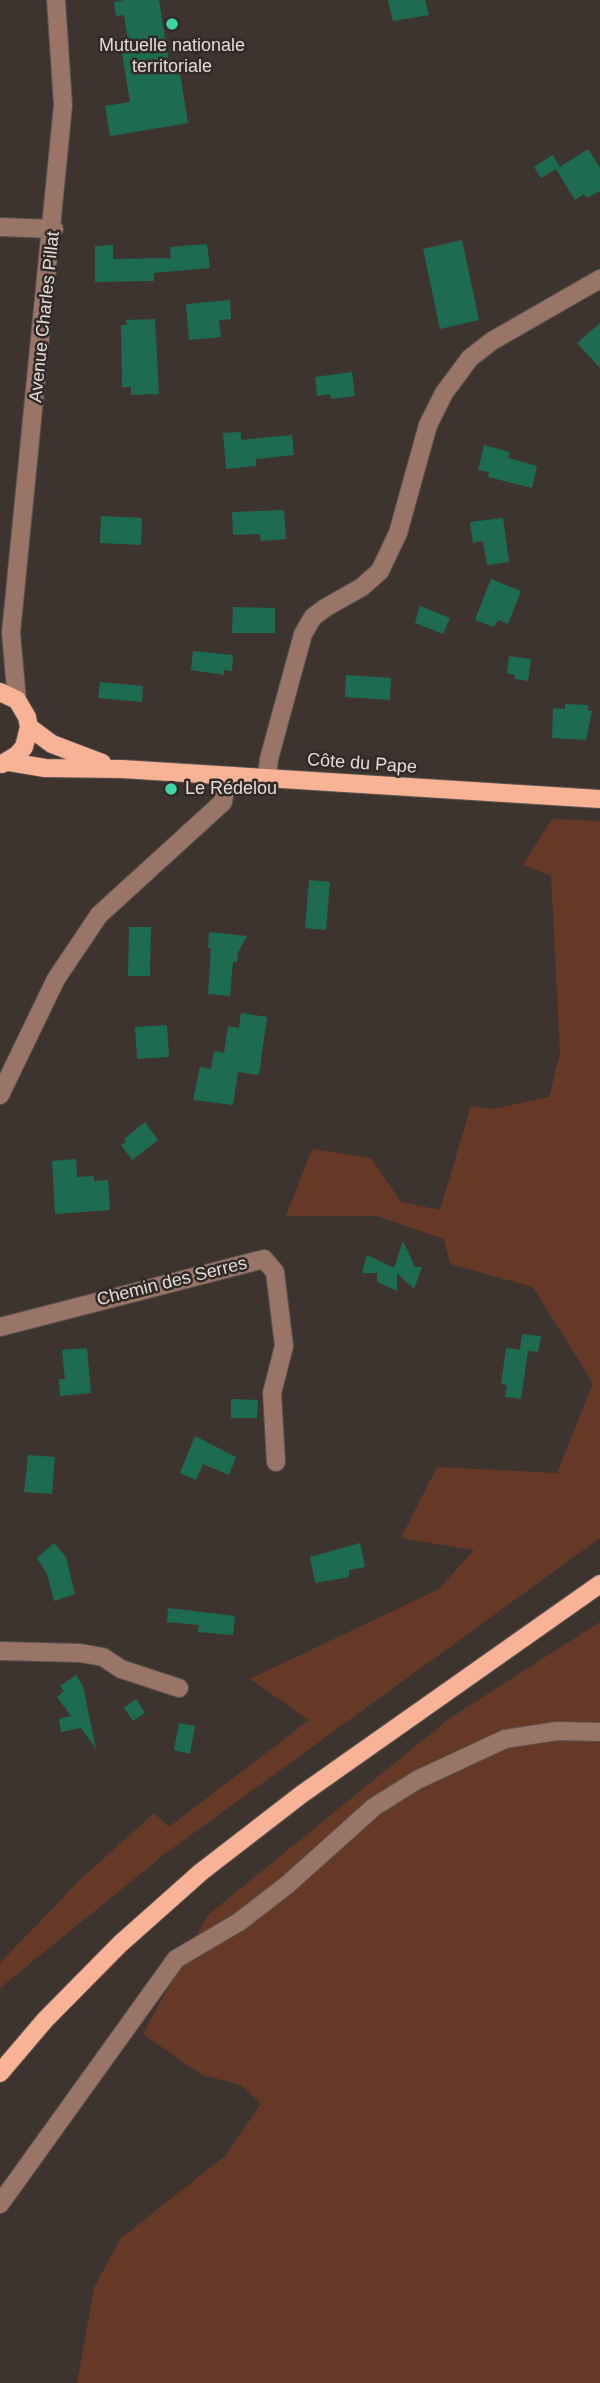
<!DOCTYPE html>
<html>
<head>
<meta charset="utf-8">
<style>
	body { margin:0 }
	canvas { display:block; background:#3d3430 }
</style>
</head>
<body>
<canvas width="600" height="2383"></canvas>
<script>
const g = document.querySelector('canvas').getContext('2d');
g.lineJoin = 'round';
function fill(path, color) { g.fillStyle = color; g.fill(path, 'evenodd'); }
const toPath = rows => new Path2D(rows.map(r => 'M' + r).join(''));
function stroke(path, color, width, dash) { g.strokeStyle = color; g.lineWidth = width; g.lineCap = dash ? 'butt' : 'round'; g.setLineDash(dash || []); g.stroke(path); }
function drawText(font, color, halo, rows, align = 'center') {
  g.font = font + ' Helvetica,sans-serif'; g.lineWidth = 5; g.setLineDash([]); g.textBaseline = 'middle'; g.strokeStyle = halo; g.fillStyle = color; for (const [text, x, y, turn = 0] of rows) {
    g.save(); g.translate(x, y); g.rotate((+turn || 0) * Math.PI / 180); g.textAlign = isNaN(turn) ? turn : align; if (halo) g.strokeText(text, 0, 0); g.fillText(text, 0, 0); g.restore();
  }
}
const green = toPath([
	[552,819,600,821,600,1538,166,1853,0,1988,0,1963,80,1880,154,1813,169,1827,309,1720,250,1679,439,1589,474,1550,401,1538,437,1467,557,1473,593,1383,533,1287,450,1264,444,1239,377,1216,286,1216,312,1149,371,1158,401,1202,440,1210,471,1106,493,1109,549,1097,560,1053,551,876,523,865],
	[600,1622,600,2383,77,2383,94,2288,120,2239,225,2156,261,2104,241,2085,202,2075,143,2034,208,1915,450,1718]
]);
const building = toPath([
	[125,0,159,0,169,63,178,61,188,123,110,136,105,106,130,102,121,47,129,46,124,15,116,16,114,2],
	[388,0,425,0,429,15,393,21],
	[588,149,600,168,600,191,587,198,584,194,575,200,556,169,541,178,534,167,553,155,560,167],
	[462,240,479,320,440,329,423,249],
	[207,244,210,268,154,273,154,281,95,282,95,246,113,245,113,259,171,258,170,247],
	[230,300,231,319,219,320,221,337,189,340,186,304],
	[155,319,159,394,131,395,131,387,122,387,121,325,127,325,126,320],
	[600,323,600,368,577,343],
	[352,372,355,396,331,399,330,394,317,396,315,377],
	[241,432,241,440,292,435,294,455,256,459,256,466,226,469,223,433],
	[484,445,510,452,508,458,537,466,532,488,488,477,489,472,478,470],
	[284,510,286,539,261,541,260,534,233,535,232,512],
	[101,516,142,518,141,545,100,543],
	[503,518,509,562,487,565,483,541,473,543,470,522],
	[491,579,521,591,508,624,498,620,494,627,475,620],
	[420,606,450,618,443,634,415,623],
	[233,607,275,608,275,633,232,633],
	[193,651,233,655,232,671,224,670,224,675,191,670],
	[509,656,531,659,528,681,515,679,515,675,507,673],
	[346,675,391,678,390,700,345,697],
	[100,682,143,686,142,702,98,698],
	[565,704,588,705,588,710,592,711,586,740,552,738,553,708,565,709],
	[309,880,330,882,326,930,305,928],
	[129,927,151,927,150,976,128,976],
	[209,932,247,936,238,952,237,962,233,962,230,996,208,994,211,948,208,948],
	[241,1013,267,1017,259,1075,238,1072,233,1105,193,1100,200,1067,211,1069,214,1051,224,1053,228,1026,239,1028],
	[167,1025,169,1057,137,1059,135,1027],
	[145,1122,158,1140,132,1160,121,1145,126,1142,124,1139],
	[76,1159,77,1177,94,1176,94,1181,108,1180,110,1210,55,1214,52,1161],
	[403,1241,415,1267,422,1267,414,1289,397,1273,397,1291,377,1282,377,1273,362,1273,367,1255,394,1268],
	[522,1334,541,1336,538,1352,520,1350],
	[87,1348,91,1393,60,1396,59,1379,65,1379,62,1350],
	[506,1348,528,1351,521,1399,505,1397,507,1385,501,1384],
	[231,1399,258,1400,257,1418,231,1418],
	[195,1436,236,1457,229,1475,203,1464,196,1480,180,1473],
	[28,1455,55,1457,52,1494,24,1492],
	[54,1543,66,1557,75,1594,54,1601,47,1574,37,1558],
	[360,1543,365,1567,349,1570,349,1577,315,1583,310,1557],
	[168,1608,235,1616,233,1635,198,1632,199,1625,167,1622],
	[76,1675,83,1686,96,1749,81,1728,61,1732,59,1719,71,1716,57,1697,64,1691,60,1686],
	[136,1699,145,1713,133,1721,124,1708],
	[179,1723,195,1726,190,1754,174,1750]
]);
const minor = toPath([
	[0,227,54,229],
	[17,700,11,633,63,105,56,0],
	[267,778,269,759,303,634,313,617,325,608,362,587,380,571,398,533,428,425,444,393,470,358,492,341,600,279],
	[0,1095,56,979,99,915,223,802,227,776],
	[0,1327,264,1259,275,1272,284,1346,272,1393,276,1462],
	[0,1651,80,1653,103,1657,121,1669,179,1688],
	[0,2204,176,1959,239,1922,287,1885,374,1807,417,1780,505,1739,557,1731,600,1732]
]);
const major = toPath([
	[0,692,17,700,27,717,29,727,24,747,17,755,2,764],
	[29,727,52,744,102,763],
	[9,762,45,768,122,769,600,799],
	[0,2073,45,2020,120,1944,201,1872,302,1794,600,1584]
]);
const markers = [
	[172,24,7,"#3ed4a3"],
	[171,789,7,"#3ed4a3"]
];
const poiNames = [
	["Mutuelle nationale",172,46],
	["territoriale",172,67],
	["Le Rédelou",185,789,"left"]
];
const streetNames = [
	["Avenue Charles Pillat",45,317,-84],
	["Côte du Pape",362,764,4],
	["Chemin des Serres",172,1282,-14]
];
fill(green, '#663927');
fill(building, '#1d6c51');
stroke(minor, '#5b524f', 20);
stroke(major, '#5b524f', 20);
stroke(minor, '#987567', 18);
stroke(major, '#f8b295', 18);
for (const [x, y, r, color] of markers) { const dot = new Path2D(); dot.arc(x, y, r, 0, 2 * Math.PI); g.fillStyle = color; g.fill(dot); stroke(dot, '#322a27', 2.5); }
drawText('18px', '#e2dcda', '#322a27', poiNames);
drawText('18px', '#e2dcda', '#322a27', streetNames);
</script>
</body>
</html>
